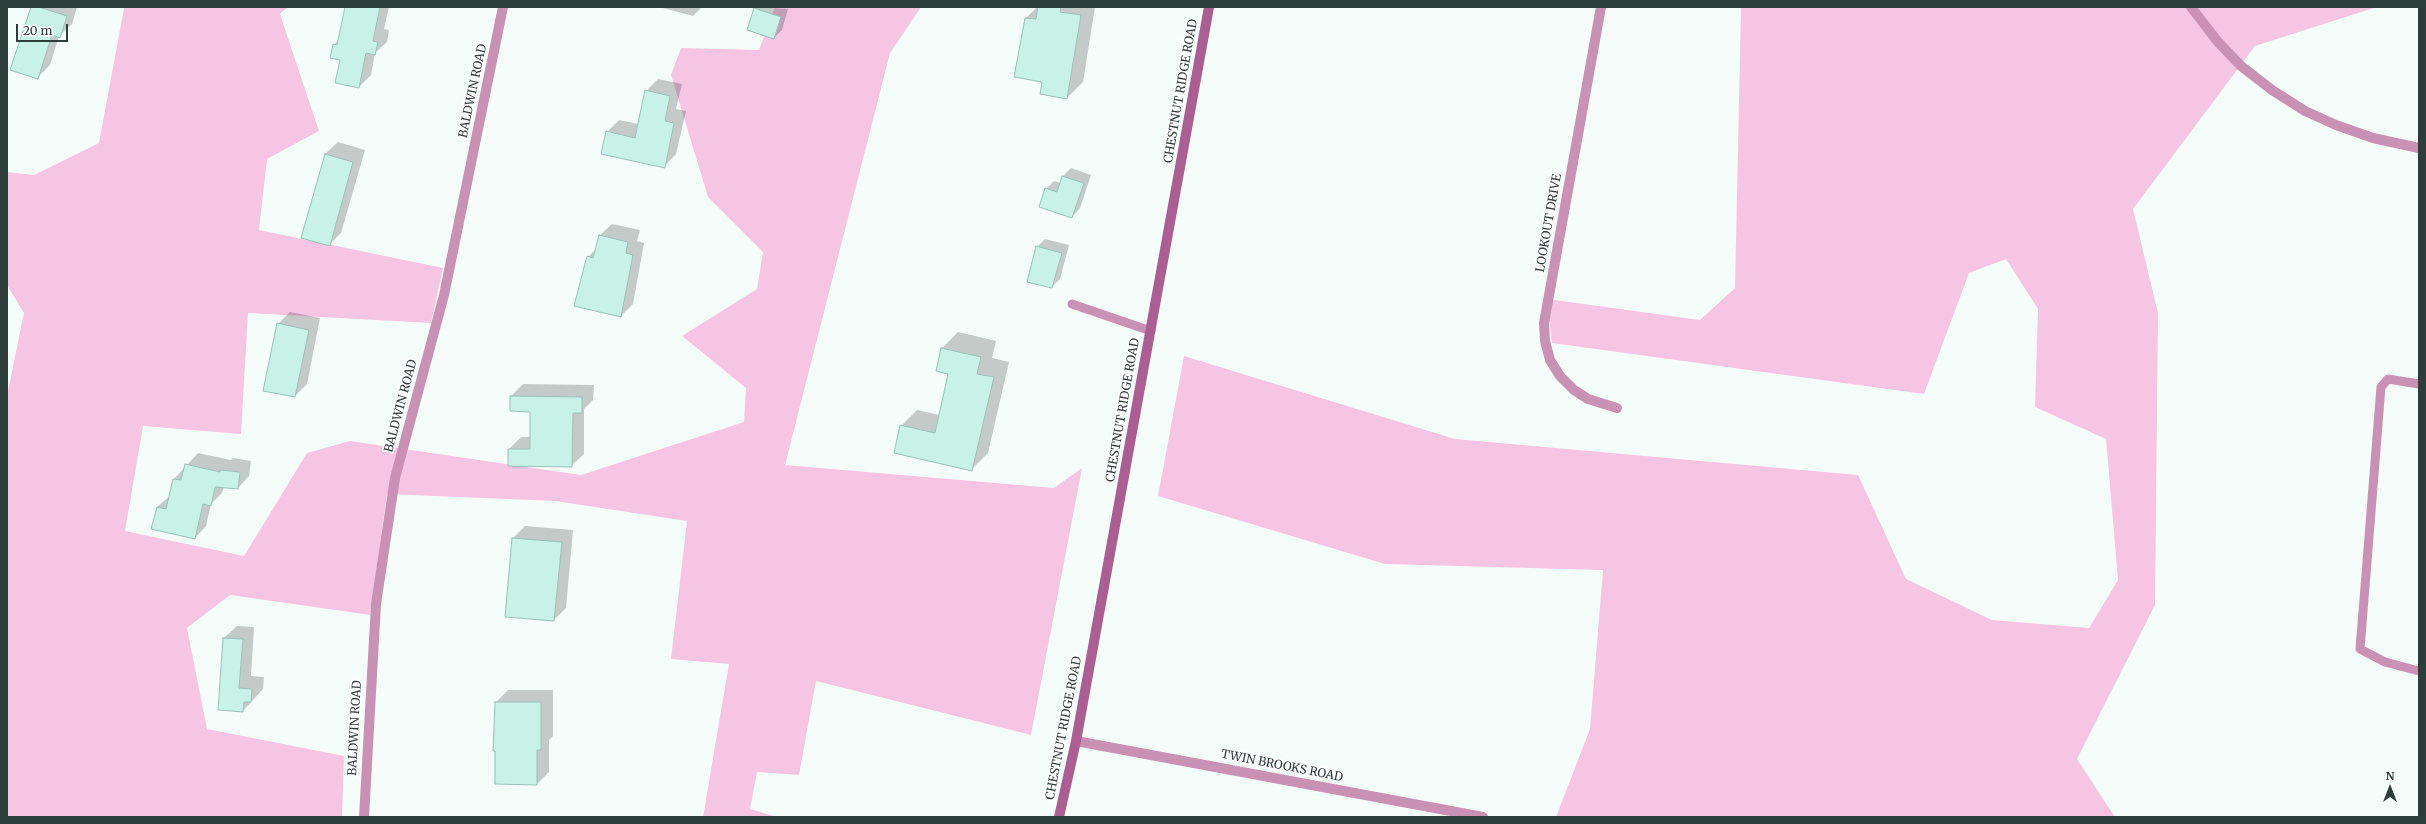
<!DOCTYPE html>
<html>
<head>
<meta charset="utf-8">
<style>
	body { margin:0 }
	#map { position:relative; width:2426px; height:824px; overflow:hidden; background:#f5fdfb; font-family:Merriweather,serif }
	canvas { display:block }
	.frame { position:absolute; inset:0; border:8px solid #2d3d3a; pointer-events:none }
	.north { position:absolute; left:2370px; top:768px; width:40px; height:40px; -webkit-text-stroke:3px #fff; paint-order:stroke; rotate:0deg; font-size:11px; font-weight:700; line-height:16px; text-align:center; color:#2d3d3a }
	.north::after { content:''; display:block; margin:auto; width:14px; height:18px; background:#2d3d3a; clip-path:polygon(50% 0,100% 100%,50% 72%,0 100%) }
	.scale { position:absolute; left:16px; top:24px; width:52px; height:18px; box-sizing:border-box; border:2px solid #2d3d3a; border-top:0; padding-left:5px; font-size:12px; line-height:14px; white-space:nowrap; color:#2d3d3a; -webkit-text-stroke:3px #fff; paint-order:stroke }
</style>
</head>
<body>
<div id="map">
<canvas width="2426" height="824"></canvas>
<div class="frame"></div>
<div class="north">N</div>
<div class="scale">20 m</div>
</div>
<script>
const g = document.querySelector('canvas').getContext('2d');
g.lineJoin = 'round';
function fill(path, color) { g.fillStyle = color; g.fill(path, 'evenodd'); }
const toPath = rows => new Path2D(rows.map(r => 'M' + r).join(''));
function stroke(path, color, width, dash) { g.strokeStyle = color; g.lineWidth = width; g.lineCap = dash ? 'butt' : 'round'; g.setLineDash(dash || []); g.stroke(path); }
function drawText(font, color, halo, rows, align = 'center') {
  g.font = font + ' Merriweather,serif'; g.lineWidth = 3; g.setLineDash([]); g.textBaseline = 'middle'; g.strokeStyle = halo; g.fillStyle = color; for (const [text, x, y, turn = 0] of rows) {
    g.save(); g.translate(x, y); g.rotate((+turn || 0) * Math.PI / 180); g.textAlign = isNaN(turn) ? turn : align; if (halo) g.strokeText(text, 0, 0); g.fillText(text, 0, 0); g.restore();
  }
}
const green = toPath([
	[122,7,288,7,280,14,319,131,267,159,259,230,443,268,431,323,248,313,241,434,143,426,125,531,244,556,307,453,350,441,581,475,744,422,746,388,682,336,757,289,763,252,708,197,671,75,681,48,759,50,775,7,921,7,890,53,785,465,1054,488,1082,468,1031,735,816,681,799,775,757,772,750,809,777,817,703,817,729,664,671,659,687,521,555,501,387,494,370,615,230,595,187,628,207,729,344,756,342,817,7,817,7,396,24,313,7,285,7,172,34,175,99,143,124,8],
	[1741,7,2377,7,2255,46,2133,209,2158,313,2155,605,2077,759,2115,817,1556,817,1590,729,1603,570,1385,564,1158,496,1184,356,1455,439,1858,475,1906,579,1992,620,2089,628,2118,580,2106,439,2035,407,2038,309,2006,259,1969,273,1924,394,1552,343,1547,299,1700,320,1735,288]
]);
const shadow = toPath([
	[32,7,77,7,72,24,59,36,50,65,38,77],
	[346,7,389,7,384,29,389,30,387,42,375,53,371,75,359,87,334,45,339,39],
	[659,7,702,7,693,16],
	[756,7,788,9,782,30,774,38,754,9],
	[1037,7,1095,7,1083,82,1067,98,1044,81,1026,18],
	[658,79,682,84,676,109,686,111,676,154,664,167,607,132,619,120,639,124,646,91],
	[338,142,365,150,341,233,329,245,302,237,325,154],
	[1071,168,1091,175,1080,208,1072,217,1046,189,1054,181,1061,183,1063,176],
	[612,224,640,230,637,241,644,243,633,304,621,316,588,257,597,248,599,236],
	[1045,239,1069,245,1060,279,1052,287,1037,247],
	[290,312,320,318,307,384,295,396,278,324],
	[958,332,996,341,992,358,1009,362,988,453,972,469,901,426,917,410,940,415,949,373,937,370,942,348],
	[523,384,594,385,593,400,584,409,584,454,571,466,509,449,521,437,531,437,531,411,511,396],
	[198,453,231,460,233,458,251,461,249,476,238,488,224,487,222,493,211,504,206,526,195,538,153,528,157,507,170,496,174,479],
	[525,526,573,530,566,608,554,620,506,616,513,538],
	[237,626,254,627,251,676,264,677,263,689,243,711,219,709,224,638],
	[508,690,553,690,553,736,549,740,549,772,537,784,496,702]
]);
const building = toPath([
	[31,7,39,7,67,16,60,38,52,35,38,79,10,70,31,7],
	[345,7,380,7,373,41,378,42,375,55,366,53,359,88,335,83,340,60,330,58,333,44,337,45,345,7],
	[1038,7,1061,7,1060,12,1081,15,1067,99,1040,94,1042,82,1014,77,1025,18,1036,19,1038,7],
	[754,8,781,17,774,39,747,30,754,8],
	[645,90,670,96,665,121,674,123,665,168,601,154,606,131,635,138,645,90],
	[325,154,353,162,330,246,301,238,325,154],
	[1062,176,1084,183,1072,218,1039,207,1045,188,1057,192,1062,176],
	[599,235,628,242,626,253,633,255,621,317,574,306,587,256,593,258,599,235],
	[1036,246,1062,253,1052,288,1027,282,1036,246],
	[277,323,309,330,295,397,263,391,277,323],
	[941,348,981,357,977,374,994,377,972,471,894,453,900,425,935,433,948,374,936,371,941,348],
	[510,396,582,397,582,413,573,413,572,467,508,466,508,449,530,449,530,412,510,411,510,396],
	[185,464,220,472,220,470,240,472,238,489,215,487,211,506,203,504,195,539,151,529,157,507,166,509,173,479,181,480,185,464],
	[512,538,562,542,554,621,505,617,512,538],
	[223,638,243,639,239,688,252,689,251,702,244,702,243,712,218,710,223,638],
	[495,702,541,702,541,750,537,750,537,785,495,784,495,751,493,751,495,702]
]);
const lane = toPath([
	[1072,304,1151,331],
	[2419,384,2388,379,2381,387,2360,649,2385,662,2419,671]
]);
const street = toPath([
	[1601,7,1544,323,1545,341,1550,360,1560,376,1574,390,1588,399,1617,408],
	[2191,7,2218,42,2241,66,2272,90,2305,111,2336,125,2373,138,2419,148],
	[1076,741,1483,817],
	[364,817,376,604,395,478,444,295,503,7]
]);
const secondary = toPath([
	[1059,817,1076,741,1209,7]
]);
const streetNames = [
	["BALDWIN ROAD",473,91,-78],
	["CHESTNUT RIDGE ROAD",1181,91,-80],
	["LOOKOUT DRIVE",1549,223,-80],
	["BALDWIN ROAD",401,406,-75],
	["CHESTNUT RIDGE ROAD",1123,410,-80],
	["BALDWIN ROAD",355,728,-87],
	["CHESTNUT RIDGE ROAD",1064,728,-79],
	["TWIN BROOKS ROAD",1282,766,11]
];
fill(green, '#f7c5e4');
fill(shadow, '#0003');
fill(building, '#c8f1e8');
stroke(building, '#99c1b8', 1);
stroke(lane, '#c992b4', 9);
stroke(street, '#c992b4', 10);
stroke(secondary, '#ac5e92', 10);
drawText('12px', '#2d3d3a', '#fff', streetNames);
</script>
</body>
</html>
